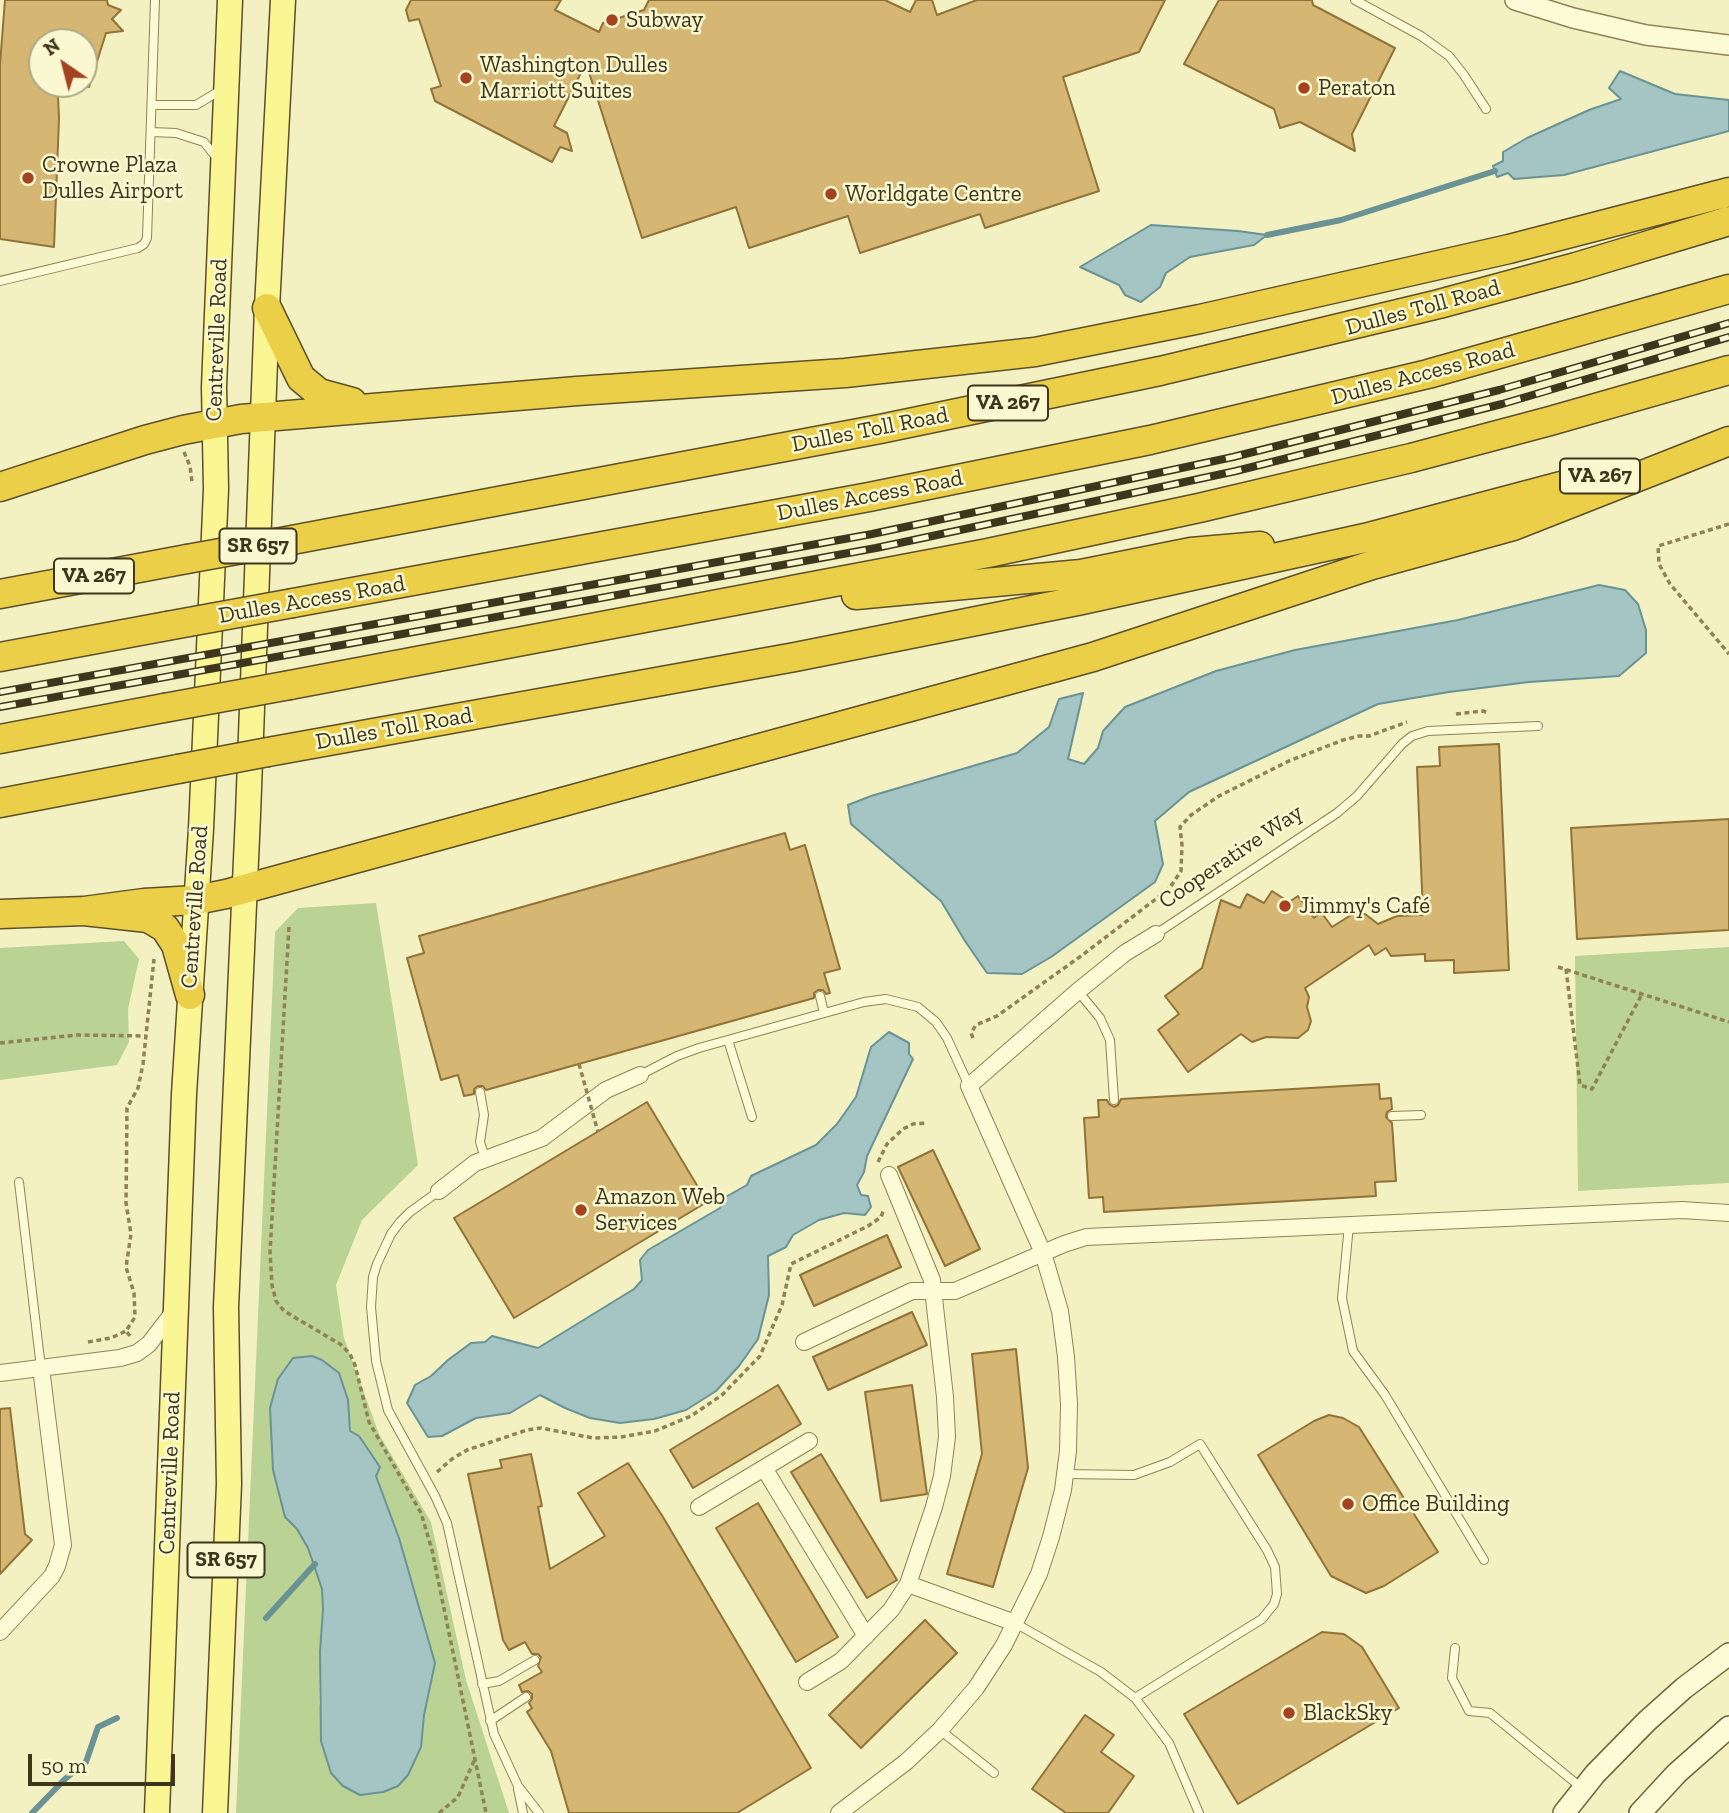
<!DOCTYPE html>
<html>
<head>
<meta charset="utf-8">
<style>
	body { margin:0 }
	#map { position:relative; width:1729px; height:1813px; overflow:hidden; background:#f3f1c1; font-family:"Zilla Slab",serif }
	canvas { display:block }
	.north { position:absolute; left:28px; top:28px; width:70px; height:70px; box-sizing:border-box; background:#f9f8d1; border:2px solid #aeaa89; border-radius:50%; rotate:325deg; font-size:19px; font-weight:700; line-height:28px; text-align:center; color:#3d351c }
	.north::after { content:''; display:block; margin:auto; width:24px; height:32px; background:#a5421f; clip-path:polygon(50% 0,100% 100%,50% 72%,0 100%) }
	.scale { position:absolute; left:28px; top:1754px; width:147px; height:32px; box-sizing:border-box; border:4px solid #3d351c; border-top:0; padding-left:9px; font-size:21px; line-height:24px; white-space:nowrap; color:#3d351c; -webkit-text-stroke:5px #f9f8d1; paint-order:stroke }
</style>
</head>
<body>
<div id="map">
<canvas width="1729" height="1813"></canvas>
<div class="north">N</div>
<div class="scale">50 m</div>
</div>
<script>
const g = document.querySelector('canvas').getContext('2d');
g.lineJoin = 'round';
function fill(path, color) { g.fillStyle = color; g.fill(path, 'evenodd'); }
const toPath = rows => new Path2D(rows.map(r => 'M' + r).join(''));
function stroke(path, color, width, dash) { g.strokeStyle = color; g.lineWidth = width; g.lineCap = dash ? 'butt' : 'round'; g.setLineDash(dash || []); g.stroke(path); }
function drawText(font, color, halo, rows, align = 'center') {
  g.font = font + ' "Zilla Slab",serif'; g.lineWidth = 5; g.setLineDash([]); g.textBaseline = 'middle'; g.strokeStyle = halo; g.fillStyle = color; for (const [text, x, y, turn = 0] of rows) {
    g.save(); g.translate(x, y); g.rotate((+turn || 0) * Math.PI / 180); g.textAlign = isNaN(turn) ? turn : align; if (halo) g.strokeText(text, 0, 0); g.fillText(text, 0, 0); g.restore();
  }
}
const green = toPath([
	[376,903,418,1165,362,1220,336,1285,344,1338,379,1434,431,1522,466,1680,509,1813,236,1813,275,932,298,908],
	[348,1400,350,1431,359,1436,380,1467,376,1476,435,1663,424,1715,421,1747,408,1775,398,1786,383,1792,319,1704,320,1652,323,1609,322,1589,308,1548,297,1529,285,1517,273,1470,270,1408],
	[124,941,139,959,128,1009,129,1042,117,1065,0,1080,0,948],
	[1729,947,1729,1183,1578,1191,1575,956]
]);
const water = toPath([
	[1620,71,1675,94,1729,100,1729,131,1564,175,1514,179,1508,173,1497,177,1493,166,1503,161,1503,152,1527,138,1589,110,1621,99,1609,88,1620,71],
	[1151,225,1238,231,1267,235,1254,245,1190,257,1166,273,1160,287,1141,302,1125,295,1119,285,1080,267,1151,225],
	[1599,585,1625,590,1638,604,1646,630,1646,653,1619,676,1529,682,1449,692,1378,704,1189,792,1155,821,1163,864,1155,882,1051,957,1022,974,987,973,965,941,941,901,851,824,848,805,871,796,1017,753,1049,727,1059,699,1083,693,1068,759,1084,764,1098,748,1103,731,1125,707,1216,671,1295,650,1458,620,1599,585],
	[889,1032,909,1043,909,1054,913,1059,867,1156,864,1172,857,1185,861,1195,868,1196,871,1207,865,1215,844,1213,819,1220,793,1235,786,1247,768,1256,769,1295,758,1339,739,1366,716,1391,686,1410,654,1419,620,1423,590,1418,565,1408,540,1395,510,1413,476,1418,442,1436,428,1437,407,1403,415,1385,431,1376,448,1360,471,1343,485,1342,492,1336,538,1348,634,1289,642,1280,640,1260,648,1250,720,1208,722,1199,747,1185,751,1176,816,1145,837,1124,856,1097,871,1047,889,1032],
	[312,1356,322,1360,339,1373,348,1400,350,1431,359,1436,380,1467,376,1476,399,1538,435,1663,424,1715,421,1747,408,1775,398,1786,383,1792,360,1795,343,1786,331,1773,321,1741,320,1652,323,1609,322,1589,308,1548,297,1529,285,1517,273,1470,270,1408,278,1379,293,1358,312,1356]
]);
const stream = toPath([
	[1267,235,1341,220,1495,171],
	[266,1618,315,1564],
	[32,1813,65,1779,86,1762,98,1727,117,1718]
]);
const building = toPath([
	[5,0,107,0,108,5,121,10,112,19,123,31,106,33,89,87,84,87,84,42,42,42,42,84,68,84,58,97,59,118,54,247,0,239,0,64,5,0],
	[411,0,561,0,555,10,599,32,603,23,644,10,649,0,885,0,910,12,916,0,932,0,937,15,977,0,1165,0,1139,52,1063,77,1099,191,985,228,980,214,860,253,848,216,749,248,736,207,642,238,586,63,554,126,567,133,572,151,560,147,552,162,435,101,431,89,441,86,419,19,409,21,406,10,411,0],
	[1219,0,1312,0,1313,5,1395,48,1352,134,1355,151,1300,122,1280,128,1274,109,1184,64,1219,0],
	[1499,744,1509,970,1454,973,1454,960,1425,961,1425,954,1391,956,1386,948,1375,955,1369,945,1305,988,1309,997,1307,1007,1311,1021,1308,1030,1298,1038,1266,1037,1252,1042,1241,1034,1188,1072,1158,1030,1179,1014,1165,996,1202,968,1221,900,1240,908,1247,894,1264,903,1272,891,1289,902,1298,896,1314,918,1321,912,1332,927,1351,915,1357,914,1365,914,1378,924,1397,916,1423,915,1417,767,1440,766,1439,747,1499,744],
	[1729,819,1729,930,1577,939,1571,828,1729,819],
	[785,833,790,850,805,845,840,969,824,973,830,993,826,994,823,990,818,990,814,993,814,998,486,1090,483,1086,478,1086,474,1089,474,1094,464,1096,458,1075,441,1080,407,958,424,953,419,936,785,833],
	[1379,1084,1380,1099,1391,1098,1392,1109,1387,1112,1386,1117,1392,1123,1396,1181,1375,1182,1376,1196,1104,1212,1103,1197,1089,1198,1084,1118,1099,1117,1098,1100,1107,1100,1109,1104,1114,1107,1118,1105,1121,1099,1379,1084],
	[647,1102,707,1202,514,1318,454,1218,647,1102],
	[933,1150,980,1249,945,1266,898,1167,933,1150],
	[887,1235,901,1267,814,1306,800,1275,887,1235],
	[912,1312,927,1345,828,1390,813,1357,912,1312],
	[1016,1349,1028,1468,993,1587,947,1574,982,1454,972,1354,1016,1349],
	[778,1385,801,1424,693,1488,670,1450,778,1385],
	[912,1385,927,1494,881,1501,865,1392,912,1385],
	[10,1408,25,1534,32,1540,0,1574,0,1409,10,1408],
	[1329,1415,1343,1418,1359,1427,1438,1552,1384,1586,1366,1593,1331,1576,1258,1455,1314,1421,1329,1415],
	[531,1454,542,1506,538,1507,550,1569,605,1536,578,1493,628,1463,663,1517,811,1768,737,1813,569,1813,551,1751,527,1712,532,1708,529,1703,532,1699,532,1694,528,1691,522,1692,519,1685,542,1672,538,1666,541,1657,538,1654,532,1654,525,1642,509,1650,503,1640,468,1474,502,1468,500,1460,531,1454],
	[821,1454,897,1580,867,1598,791,1472,821,1454],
	[758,1503,838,1637,796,1662,716,1528,758,1503],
	[925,1620,957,1653,861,1748,829,1715,925,1620],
	[1322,1632,1344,1634,1362,1647,1399,1708,1238,1804,1184,1714,1322,1632],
	[1085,1715,1114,1735,1101,1752,1134,1776,1108,1813,1066,1813,1032,1789,1085,1715]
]);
const path = toPath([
	[184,452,190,466,192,482],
	[1729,524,1658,546,1659,564,1670,584,1729,654],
	[1456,714,1483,711,1489,713],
	[289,927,270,1252,272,1285,276,1301,284,1311,340,1344,350,1354,355,1365,369,1422,421,1513,432,1550,486,1813],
	[1558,967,1729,1022],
	[1566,969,1580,1085,1592,1089,1642,994],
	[973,1038,971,1033,976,1025,997,1016,1081,956,1169,889,1181,871,1182,845,1180,827,1191,815,1219,796,1289,761,1343,740,1359,736,1369,736,1407,722],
	[0,1043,77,1035,146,1036],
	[878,1162,887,1144,903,1129,913,1124,927,1123],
	[130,1336,126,1331,135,1317,134,1293,126,1267,131,1234,126,1203,127,1108,138,1088,143,1064,154,959],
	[88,1342,111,1338,126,1331],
	[437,1472,452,1459,467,1450,527,1430,541,1428,593,1438,621,1437,655,1431,691,1416,722,1395,760,1356,782,1305,791,1264,868,1226,881,1217,884,1209],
	[439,1813,458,1797,474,1761]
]);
const service = toPath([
	[1355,0,1421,36,1449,56,1464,75,1486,109],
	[152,105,196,105,221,90],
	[151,132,176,133,204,142,216,157],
	[0,281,138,248,144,244,147,238,155,0],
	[1156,934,1337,813,1357,796,1402,744,1412,736,1428,731,1538,726],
	[1078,991,1100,1018,1110,1040,1114,1100],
	[820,996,824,1013],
	[728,1040,752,1117],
	[640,1075,677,1056,699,1048,864,1002,886,999,918,1007,936,1022,947,1038,969,1086],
	[480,1092,484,1115,480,1142,485,1158],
	[1392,1116,1421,1115],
	[19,1182,41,1368],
	[439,1191,410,1212,400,1222,391,1234,377,1264,373,1277,371,1307,376,1361,388,1410,435,1496,447,1523,494,1734,518,1786,539,1813],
	[1349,1225,1342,1298,1353,1351,1385,1395,1484,1560],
	[1066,1474,1134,1475,1170,1462,1200,1444,1267,1550,1275,1567,1277,1594,1274,1604,1262,1619,1135,1698],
	[1015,1623,1101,1672,1135,1698,1169,1743,1199,1813],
	[1455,1648,1452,1678,1469,1711,1490,1713,1583,1789],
	[482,1684,499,1681,535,1660],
	[490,1721,526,1697],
	[940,1730,994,1773],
	[518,1789,523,1813]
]);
const minor = toPath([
	[439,1191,475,1163,542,1138,606,1090,640,1075],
	[804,1342,912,1291,955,1291,1064,1244,1086,1237,1682,1210,1729,1213],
	[0,1373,120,1358,137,1353,149,1344,175,1310],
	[764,1468,866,1636],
	[699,1507,809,1441],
	[908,1584,1015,1623],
	[0,1632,52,1576,57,1566,63,1545,41,1368],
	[807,1682,841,1661,891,1610,908,1584,934,1507,942,1476,947,1437,945,1397,932,1280,889,1175],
	[839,1813,906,1762,940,1730,976,1688,1004,1645,1039,1574,1051,1537,1063,1490,1068,1451,1069,1404,1066,1357,1060,1311,1043,1253,969,1086,1078,991,1125,953,1156,934]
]);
const tertiary = toPath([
	[1515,0,1573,18,1646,35,1729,45]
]);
const secondary = toPath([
	[1564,1813,1595,1774,1647,1721,1684,1688,1729,1654],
	[1640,1813,1677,1773,1729,1727]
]);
const primary = toPath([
	[157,1813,184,1094,201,829,216,489,214,387,230,0],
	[215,1813,229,1484,226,1307,248,815,267,308,283,0]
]);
const motorway = toPath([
	[267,308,301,378,319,393,352,402],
	[0,487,145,440,183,430,241,419,577,391,845,373,1035,352,1200,319,1509,249,1729,192],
	[276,543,880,429,1160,371,1439,304,1576,267,1729,221],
	[0,594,187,559],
	[856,595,1081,574,1191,552,1260,546],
	[293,603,869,497,1150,440,1428,374,1729,289],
	[0,657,167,626],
	[290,685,988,553,1199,508,1411,458,1550,421,1729,370],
	[0,739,164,708],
	[268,752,795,657,1082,600,1365,538,1595,477],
	[0,803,178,769],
	[84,911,144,903,196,900,226,894,1093,657,1372,565,1513,526,1729,441],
	[0,914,84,911,148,918,165,928,176,945,190,995]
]);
const rail = toPath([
	[0,692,872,534,1233,457,1499,390,1729,323],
	[0,707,876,548,1236,471,1502,404,1729,337]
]);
const pathBridge = toPath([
	[579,1064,598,1132]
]);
const motorwayBridge = toPath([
	[187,559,276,543],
	[167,626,293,603],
	[164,708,290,685],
	[178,769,268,752]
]);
const markers = [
	[612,20,7,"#a5421f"],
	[466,78,7,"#a5421f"],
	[1304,88,7,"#a5421f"],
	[28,178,7,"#a5421f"],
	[831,194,7,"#a5421f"],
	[1285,906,7,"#a5421f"],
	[581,1210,7,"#a5421f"],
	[1348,1504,7,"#a5421f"],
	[1289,1713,7,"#a5421f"]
];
const shields = [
	[1008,403,80],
	[1600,476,80],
	[258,546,77],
	[94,576,80],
	[226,1560,77]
];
const shieldNames = [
	["VA 267",1008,403],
	["VA 267",1600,476],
	["SR 657",258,546],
	["VA 267",94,576],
	["SR 657",226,1560]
];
const poiNames = [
	["Subway",626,20],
	["Washington Dulles",480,65],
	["Marriott Suites",480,91],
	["Peraton",1318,88],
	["Crowne Plaza",42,165],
	["Dulles Airport",42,191],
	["Worldgate Centre",845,194],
	["Jimmy's Café",1299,906],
	["Amazon Web",595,1197],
	["Services",595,1223],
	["Office Building",1362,1504],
	["BlackSky",1303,1713]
];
const streetNames = [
	["Dulles Toll Road",1423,308,-15],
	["Centreville Road",217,340,-88],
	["Dulles Access Road",1423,374,-15],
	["Dulles Toll Road",870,430,-11],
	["Dulles Access Road",870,496,-11],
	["Dulles Access Road",312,600,-10],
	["Dulles Toll Road",394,729,-10],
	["Cooperative Way",1231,857,-34],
	["Centreville Road",195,907,-86],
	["Centreville Road",170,1473,-88]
];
fill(green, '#bad293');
fill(water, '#a4c5c4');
stroke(water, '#699394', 2);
stroke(stream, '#699394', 6);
fill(building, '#d5b672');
stroke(building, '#917339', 2);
stroke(service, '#8f8356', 10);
stroke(minor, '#8f8356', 18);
stroke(tertiary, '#8f8356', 22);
stroke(secondary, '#706439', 24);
stroke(primary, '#5c4f2b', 27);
stroke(motorway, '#5c4f2b', 31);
stroke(path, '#8f8356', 3.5, [5, 3.5]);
stroke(service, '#fcfbd5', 8);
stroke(minor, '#fcfbd5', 16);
stroke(tertiary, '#fcfbd5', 19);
stroke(secondary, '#fcfbd5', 21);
stroke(primary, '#faf694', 24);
stroke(motorway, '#eccf48', 28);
stroke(rail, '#3d351c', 8);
stroke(rail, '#f9f8d1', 5, [16]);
stroke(motorwayBridge, '#5c4f2b', 31, []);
stroke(pathBridge, '#8f8356', 3.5, [5, 3.5]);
stroke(motorwayBridge, '#eccf48', 28);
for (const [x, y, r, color] of markers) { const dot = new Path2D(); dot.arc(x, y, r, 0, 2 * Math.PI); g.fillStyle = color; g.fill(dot); stroke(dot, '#f9f8d1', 2.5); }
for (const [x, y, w] of shields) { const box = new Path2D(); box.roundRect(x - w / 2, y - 17.5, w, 35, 5); g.fillStyle = '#f9f8d1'; g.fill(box); stroke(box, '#3d351c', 2); }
drawText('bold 21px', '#3d351c', null, shieldNames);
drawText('23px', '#3d351c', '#f9f8d1', poiNames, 'left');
drawText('23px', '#3d351c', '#f9f8d1', streetNames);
</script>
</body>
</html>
